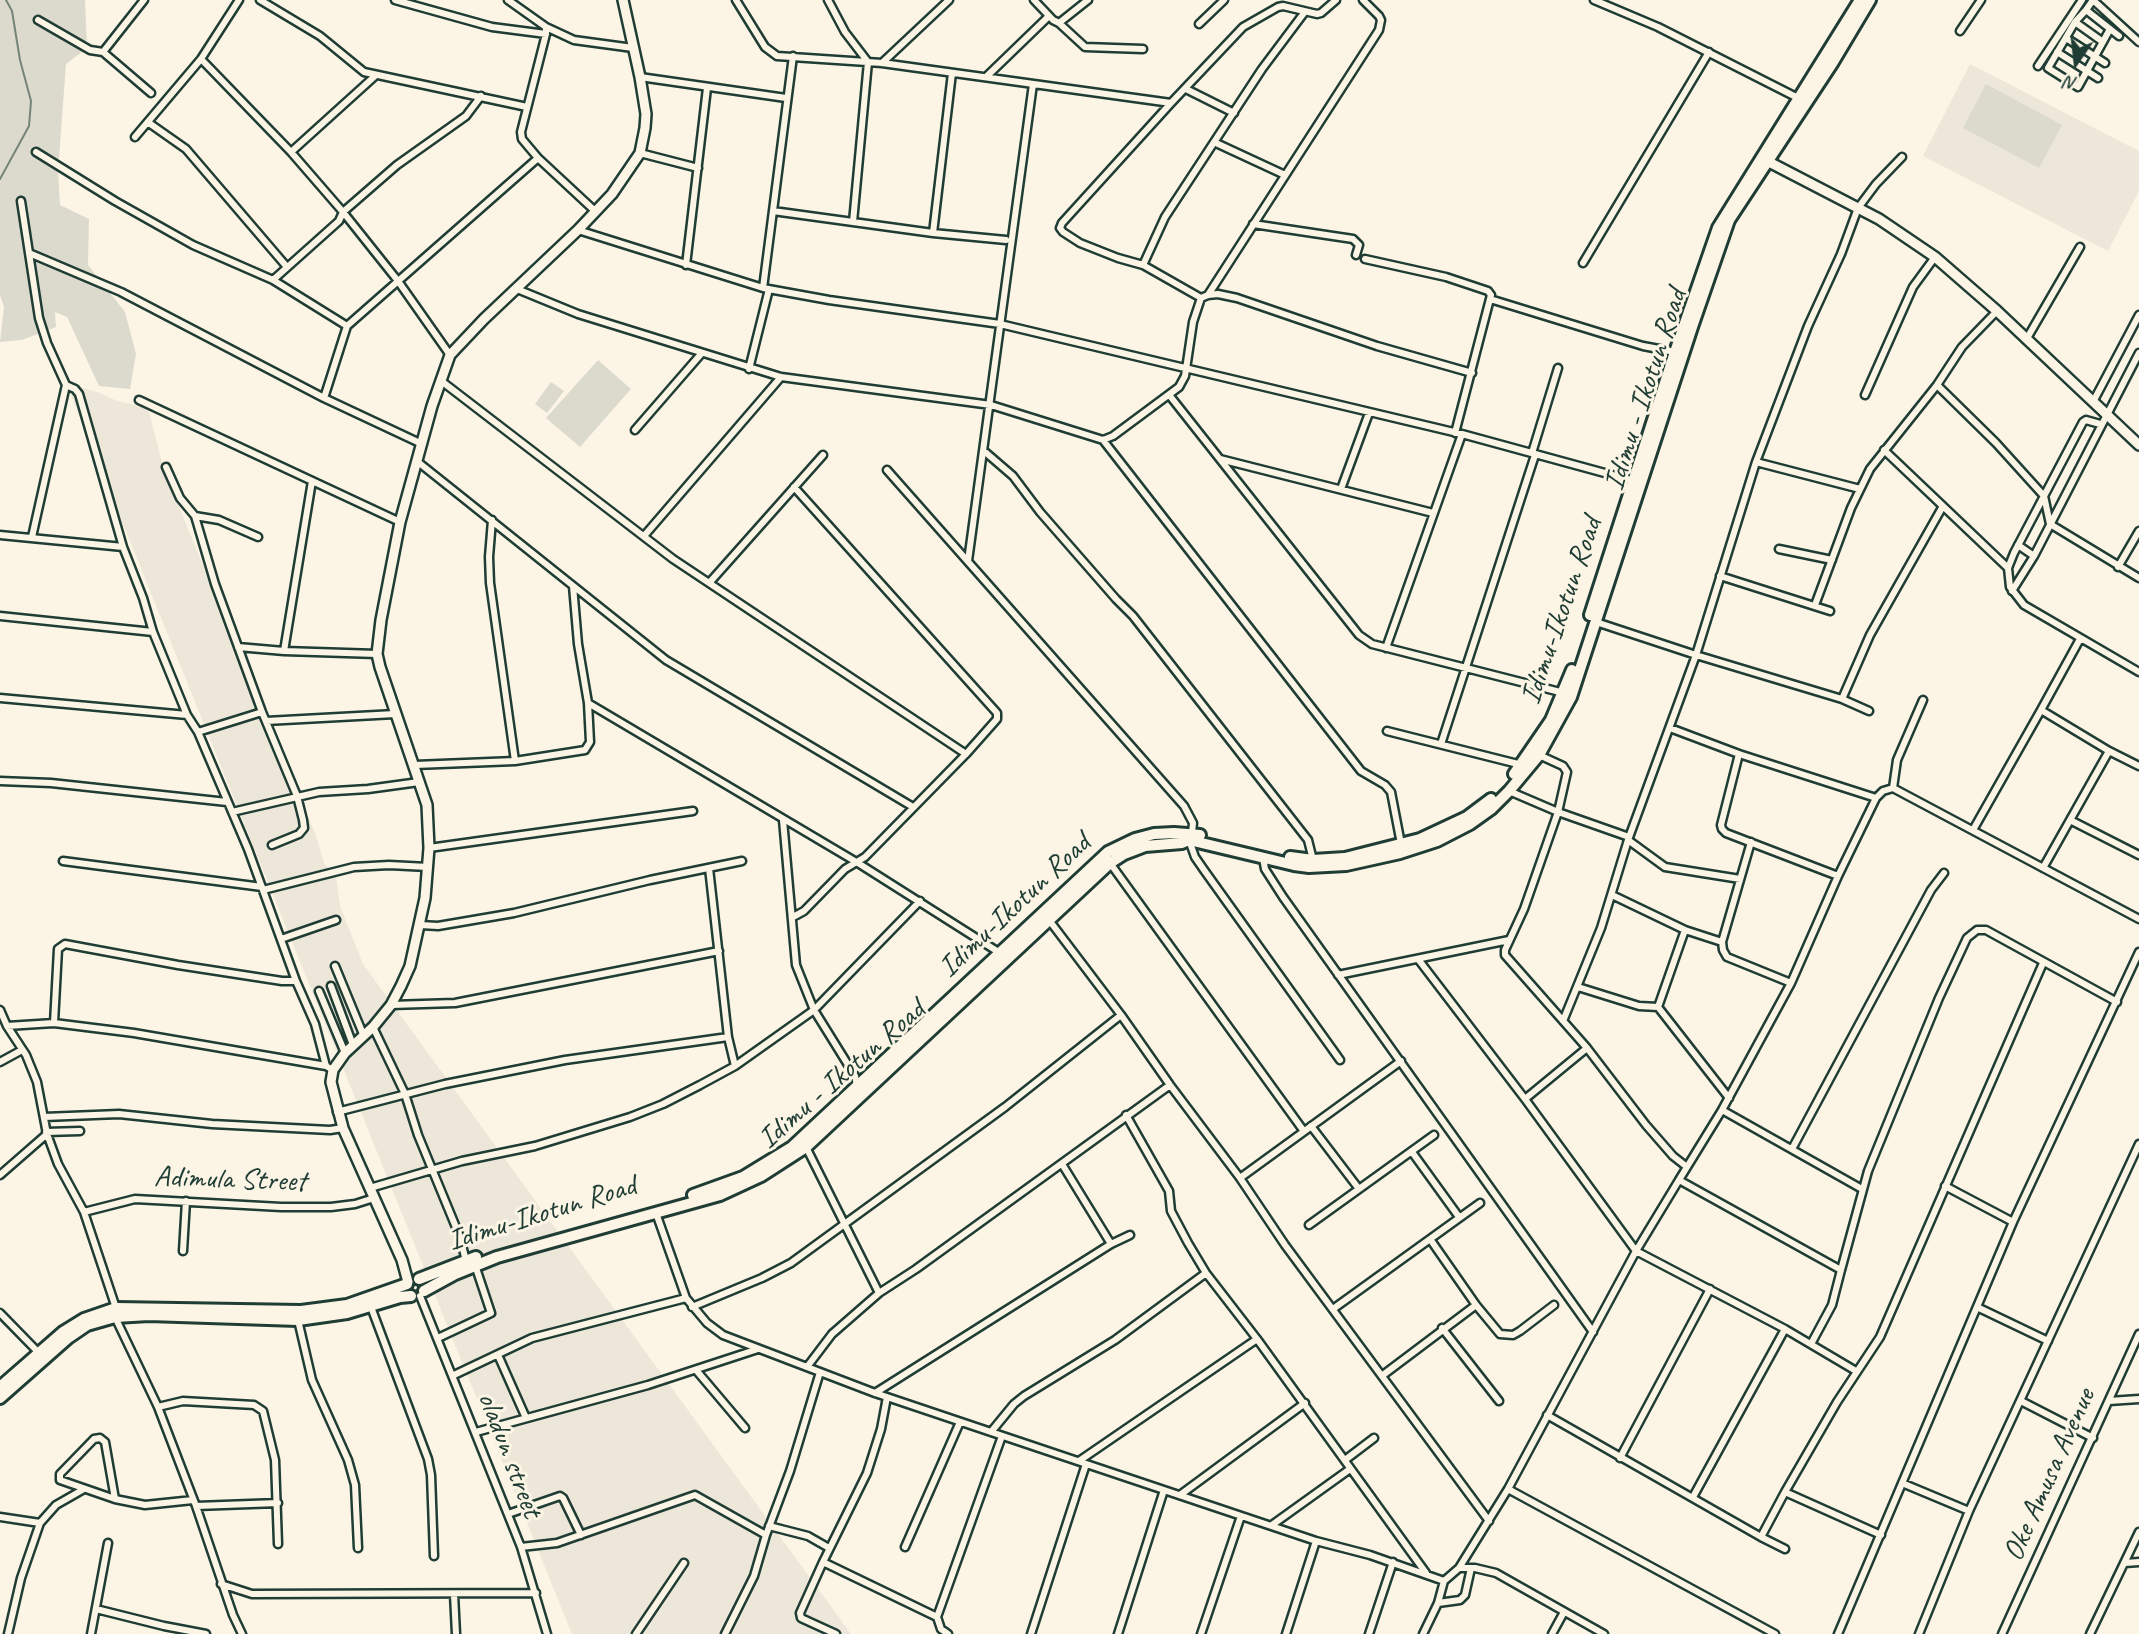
<!DOCTYPE html>
<html>
<head>
<meta charset="utf-8">
<style>
	body { margin:0 }
	#map { position:relative; width:2139px; height:1634px; overflow:hidden; background:#fcf5e5; font-family:Caveat,sans-serif }
	canvas { display:block }
	.north { position:absolute; left:2041px; top:28px; width:70px; height:70px; -webkit-text-stroke:5px #fcf5e5; paint-order:stroke; rotate:194deg; font-size:19px; font-weight:700; line-height:28px; text-align:center; color:#1f3d34 }
	.north::after { content:''; display:block; margin:auto; width:24px; height:32px; background:#1f3d34; clip-path:polygon(50% 0,100% 100%,50% 72%,0 100%) }
</style>
</head>
<body>
<div id="map">
<canvas width="2139" height="1634"></canvas>
<div class="north">N</div>
</div>
<script>
const g = document.querySelector('canvas').getContext('2d');
g.lineJoin = 'round';
function fill(path, color) { g.fillStyle = color; g.fill(path, 'evenodd'); }
const toPath = rows => new Path2D(rows.map(r => 'M' + r).join(''));
function stroke(path, color, width, dash) { g.strokeStyle = color; g.lineWidth = width; g.lineCap = dash ? 'butt' : 'round'; g.setLineDash(dash || []); g.stroke(path); }
function drawText(font, color, halo, rows, align = 'center') {
  g.font = font + ' Caveat,sans-serif'; g.lineWidth = 6; g.setLineDash([]); g.textBaseline = 'middle'; g.strokeStyle = halo; g.fillStyle = color; for (const [text, x, y, turn = 0] of rows) {
    g.save(); g.translate(x, y); g.rotate((+turn || 0) * Math.PI / 180); g.textAlign = isNaN(turn) ? turn : align; if (halo) g.strokeText(text, 0, 0); g.fillText(text, 0, 0); g.restore();
  }
}
const built = toPath([
	[1970,64,2139,151,2139,191,2108,251,1923,156],
	[66,383,100,393,117,401,141,406,149,412,164,470,290,778,316,835,324,863,336,876,340,906,363,964,851,1634,572,1634]
]);
const green = toPath([
	[0,0,85,0,87,48,66,64,58,171,60,205,89,219,88,265,125,312,136,354,130,389,99,386,67,317,55,312,56,327,22,340,0,342,4,307,0,295],
	[1986,84,2062,125,2039,168,1963,128],
	[598,360,631,389,580,447,546,418],
	[551,382,564,391,547,413,535,404]
]);
const stream = toPath([
	[0,179,29,126,31,101,20,60,12,11,6,0]
]);
const street = toPath([
	[144,0,103,52,151,93],
	[260,0,320,36,364,72,527,107],
	[395,0,492,27,546,34,546,27,574,40,633,48],
	[508,0,546,27],
	[736,0,765,47,777,56,882,63,1171,103],
	[828,0,845,32,868,62,853,222],
	[1034,0,1053,20,1059,23,1088,0],
	[1594,0,1658,27,1800,99],
	[2093,0,2139,42],
	[2093,0,2086,10,2119,36],
	[2086,10,2075,22,2048,68,2078,87,2110,29],
	[38,20,90,50,103,52],
	[2075,22,2103,42],
	[1059,23,1085,47,1143,49],
	[1199,24,1224,0],
	[1960,31,1981,0],
	[546,34,521,132,522,139,538,158,595,211],
	[2066,38,2105,63],
	[2057,52,2098,78],
	[201,59,291,152,343,212,398,281,450,355],
	[882,63,949,0],
	[2038,66,2082,0],
	[640,77,786,98],
	[986,77,1049,16],
	[1186,89,1234,113],
	[149,123,186,149,287,267],
	[135,137,201,59,239,0],
	[1216,143,1285,175],
	[36,152,115,201,193,245,273,280,347,326],
	[291,152,375,76],
	[640,153,698,168],
	[21,201,39,318,47,343,66,385,32,537],
	[773,211,933,233,1006,240],
	[1253,224,1353,239,1359,245,1356,255],
	[578,230,763,288,829,300,1000,324,1462,434,1634,481],
	[933,233,952,73],
	[29,253,121,292,324,398,422,444],
	[1365,259,1446,277,1488,291,1491,295,1455,433],
	[1583,263,1709,52],
	[686,265,707,88],
	[1143,265,1165,217,1262,69,1304,13],
	[273,280,339,221,343,212,397,165,466,116,481,96],
	[763,288,793,56],
	[517,289,578,314,781,377,991,405,1103,440,1113,436,1179,387,1185,376,1193,322,1201,298,1208,295,1218,294,1237,298,1377,346,1472,373],
	[1208,295,1379,30,1381,20,1379,16,1363,0],
	[1201,298,1143,265,1118,258,1080,243,1063,232,1060,228,1062,223,1171,103,1243,27,1278,7,1283,6,1317,14,1321,13,1336,0],
	[1490,299,1643,346,1675,352],
	[2026,340,2080,247],
	[749,369,769,289],
	[440,380,673,559,966,754],
	[66,385,75,389,79,394,123,547,143,598,153,632,187,715,198,732,248,849,296,981,315,1024,326,1066,333,1070],
	[1937,385,1996,443,2044,496,2050,524,2139,578],
	[1865,395,1913,287,1935,257],
	[1170,396,1359,635,1372,644,1564,693],
	[324,398,347,326,538,158],
	[139,400,400,522],
	[2093,402,2139,315],
	[2100,424,2086,420,2083,422,2014,553,2008,568,2010,587,2024,605,2139,672],
	[635,430,701,354],
	[1103,440,1361,771,1385,785,1391,792,1401,844],
	[1884,450,2008,568],
	[984,451,1013,476,1040,512,1116,599,1133,616,1308,840,1313,860],
	[1532,453,1558,368],
	[1220,459,1433,513],
	[418,462,666,660,913,807],
	[1756,462,1860,489],
	[166,467,180,498,195,516],
	[887,470,1184,806,1193,823,1192,833],
	[1341,489,1369,413],
	[492,520,489,557,490,583,515,761],
	[0,535,123,547],
	[644,536,781,377],
	[258,537,219,520,195,516,215,584,262,712,297,796,303,820,304,828,299,834,272,845],
	[2018,545,2034,556],
	[1779,549,1832,560],
	[968,561,1033,84],
	[2118,567,2139,531],
	[1720,576,1830,611],
	[710,582,823,455],
	[573,586,578,644,588,703,858,863,1000,953],
	[2012,591,2034,556,2139,353],
	[1815,605,1851,508,1870,469,1937,385,1962,347,1997,311],
	[0,616,153,632],
	[1596,622,1696,655,1842,699,1869,711],
	[238,647,284,651,377,654],
	[1386,648,1462,434],
	[284,651,312,481],
	[0,698,187,715],
	[1842,699,1870,635,1943,506],
	[2041,710,2080,639],
	[266,721,395,714],
	[1670,728,1739,754,1876,798],
	[1387,731,1522,765],
	[198,732,262,712],
	[1441,744,1535,455],
	[1739,754,1721,825,1722,829,1726,833,1838,876],
	[1539,755,1563,766,1567,772,1558,812,1524,909,1505,950,1505,955,1587,1048,1646,1125,1673,1156,1687,1167],
	[415,765,515,761,585,750,590,742,588,703],
	[0,781,51,783,227,802],
	[1893,788,1897,760,1923,700],
	[1509,791,1558,812,1629,837],
	[232,812,319,792,368,789,419,782],
	[783,820,796,965,814,1010,855,1076,857,1085],
	[2072,821,2139,855],
	[1973,830,2041,710,2109,751,2139,766],
	[1189,840,1195,857,1204,870,1340,1060],
	[1628,840,1665,867,1740,879],
	[1751,842,1722,942,1723,950,1727,957,1791,983],
	[429,848,693,811],
	[1263,858,1265,869,1283,897,1593,1332],
	[63,861,262,887],
	[1110,863,1303,1130],
	[709,868,728,1037,735,1066],
	[2043,868,2109,751],
	[263,890,354,867,389,865,428,867],
	[1612,895,1685,930,1722,942],
	[793,917,804,911,845,869,865,857,966,754,997,719,997,713,794,487],
	[1049,920,1121,1015,1170,1085,1240,1178,1285,1245,1489,1521],
	[420,925,438,926,514,913,650,880,742,861],
	[1685,930,1658,1007,1729,1098],
	[281,939,336,920],
	[1418,959,1525,1099,1636,1251,1785,1329,1856,1371],
	[335,966,363,1034],
	[1338,975,1509,940],
	[331,986,353,1045],
	[1578,987,1639,1006,1658,1007],
	[319,991,345,1053],
	[391,1005,455,1003,719,951],
	[0,1010,7,1026,26,1055,37,1082,47,1134,58,1164,84,1212,116,1308],
	[1563,1021,1601,928,1628,840,1696,655,1756,462,1808,326,1841,254,1858,208,1876,184,1902,157],
	[54,1023,58,949,65,944,178,965,282,981,296,981],
	[7,1026,54,1023,134,1033,326,1066],
	[373,1027,405,1094,418,1135,460,1237,466,1261],
	[0,1062,22,1050],
	[1525,1099,1587,1048],
	[1722,1110,1862,1189],
	[337,1112,445,1084,565,1060,728,1037],
	[1126,1115,1169,1191,1171,1211,1188,1243,1206,1273,1257,1339],
	[44,1117,119,1114,212,1124,330,1130,343,1128],
	[1311,1126,1359,1189],
	[46,1132,80,1131],
	[806,1147,879,1293],
	[1792,1149,1931,890,1944,873],
	[1412,1152,1459,1217],
	[1062,1164,1111,1244],
	[0,1175,47,1134],
	[1240,1178,1401,1061],
	[1679,1180,1722,1110,1791,983,1838,876,1876,798,1883,791,1893,788,2139,919],
	[1945,1186,2013,1222],
	[370,1188,462,1161,535,1146,630,1117,663,1104,700,1085,735,1066,814,1010,920,901],
	[84,1212,135,1199,281,1207,331,1207,355,1204,374,1198],
	[656,1213,686,1298,707,1323,723,1335,875,1393,991,1432,1316,1541,1370,1555,1444,1581],
	[1309,1225,1434,1135],
	[1430,1239,1476,1305,1500,1334,1513,1335,1520,1331,1554,1305],
	[183,1251,186,1201],
	[420,1296,521,1547,547,1634],
	[371,1307,428,1459,431,1475,434,1556],
	[692,1307,762,1278,791,1263,1005,1107,1121,1015],
	[1977,1307,2048,1341],
	[1333,1309,1480,1203],
	[0,1313,39,1353],
	[115,1317,158,1407,196,1506,233,1615,242,1634],
	[298,1320,312,1380,348,1460,355,1485,358,1548],
	[1442,1328,1499,1401],
	[438,1338,491,1313,475,1265],
	[1811,1344,1832,1305,1841,1270],
	[498,1355,526,1418],
	[807,1367,832,1334,879,1293,916,1269,1170,1085],
	[696,1370,745,1428],
	[454,1375,532,1338,686,1298],
	[1383,1375,1476,1305],
	[875,1393,1111,1244,1130,1235],
	[887,1397,881,1429,867,1473,823,1562,937,1617],
	[2021,1401,2093,1438],
	[2109,1401,2139,1399],
	[158,1407,183,1401,254,1405,263,1411,275,1460,278,1544],
	[1547,1415,1761,1537,1785,1492,1881,1535],
	[476,1432,648,1385,758,1349],
	[991,1432,1014,1404,1024,1396,1115,1340,1206,1273],
	[1620,1458,1710,1289],
	[1345,1460,1374,1438],
	[1079,1461,1257,1339,1426,1573],
	[1902,1483,1969,1511],
	[1508,1489,1775,1634],
	[1785,1492,1837,1402,1880,1337,2043,963],
	[1180,1495,1305,1403],
	[1693,1497,1785,1329],
	[115,1499,105,1442,100,1438,94,1439,60,1474,60,1480,115,1499,145,1505,193,1500],
	[196,1506,278,1503],
	[508,1514,560,1496,563,1498,581,1535],
	[0,1517,40,1523],
	[1272,1525,1350,1469],
	[769,1526,808,1536,829,1548],
	[1761,1537,1785,1549],
	[521,1547,557,1543,695,1495,766,1535],
	[905,1547,960,1422],
	[823,1562,800,1613,801,1618,836,1634],
	[2125,1563,2139,1562],
	[1459,1568,1475,1568,1496,1573,1604,1634],
	[221,1584,252,1594,536,1593],
	[454,1594,456,1634],
	[1438,1603,1460,1600,1465,1595,1471,1568],
	[96,1609,164,1626,206,1634],
	[8,1634,21,1578,40,1523,56,1505,84,1489],
	[91,1634,108,1543],
	[636,1634,684,1563],
	[725,1634,754,1576,766,1535,790,1471,820,1372],
	[948,1634,941,1629,937,1617,1002,1436],
	[1031,1634,1086,1464],
	[1118,1634,1164,1490],
	[1201,1634,1241,1516],
	[1286,1634,1316,1541],
	[1369,1634,1393,1562],
	[1423,1634,1438,1603,1444,1581,1459,1568,1508,1489,1636,1251,1679,1180,1841,1270,1868,1171,1939,998,1967,938,1977,930,1986,930,2117,1002],
	[1552,1634,1564,1612],
	[1838,1634,2013,1222,2139,952],
	[1919,1634,1969,1511,2139,1144],
	[2002,1634,2139,1334],
	[2090,1634,2139,1532]
]);
const secondary = toPath([
	[1769,162,1879,219,1935,257,1997,311,2139,445],
	[408,1282,402,1260,343,1128,331,1082,333,1070,345,1053,373,1027,391,1005,401,986,410,966,425,898,429,848,427,805,380,667,377,654,381,620,400,522,432,406,450,355,484,319,578,230,612,194,640,153,645,128,646,114,640,77,623,0]
]);
const primary = toPath([
	[1590,615,1675,352,1718,228,1860,0],
	[1514,774,1551,720,1572,670],
	[1290,857,1313,860,1345,858,1420,839,1467,817,1491,799],
	[693,1195,743,1177,792,1147,1108,852,1135,839,1154,834,1174,833,1200,835],
	[419,1279,476,1257],
	[424,1291,455,1274,497,1257,720,1195,761,1176,806,1147,1110,863,1124,854,1145,846,1182,843,1189,840,1294,865,1309,867,1346,865,1400,853,1437,841,1470,824,1491,809,1509,791,1539,755,1571,697,1692,327,1729,220,1833,62,1870,0],
	[0,1387,63,1332,84,1319,116,1308,301,1311,347,1305,407,1284],
	[0,1398,68,1338,87,1325,115,1317,149,1315,298,1320,347,1313,400,1297,411,1296]
]);
const streetNames = [
	["Idimu - Ikotun Road",1646,390,-72],
	["Idimu-Ikotun Road",1562,611,-71],
	["Idimu-Ikotun Road",1015,906,-43],
	["Idimu - Ikotun Road",842,1075,-41],
	["Adimula Street",230,1180,2],
	["Idimu-Ikotun Road",542,1214,-17],
	["oladun street",509,1455,69],
	["Oke Amusa Avenue",2050,1475,-66]
];
fill(built, '#ece7d8');
fill(green, '#dcdacc');
stroke(stream, '#758479', 2);
stroke(street, '#1f3d34', 11);
stroke(secondary, '#1f3d34', 14);
stroke(primary, '#1f3d34', 16);
stroke(street, '#fcf5e5', 6);
stroke(secondary, '#fcf5e5', 9);
stroke(primary, '#fcf5e5', 10);
drawText('30px', '#1f3d34', '#fcf5e5', streetNames);
</script>
</body>
</html>
